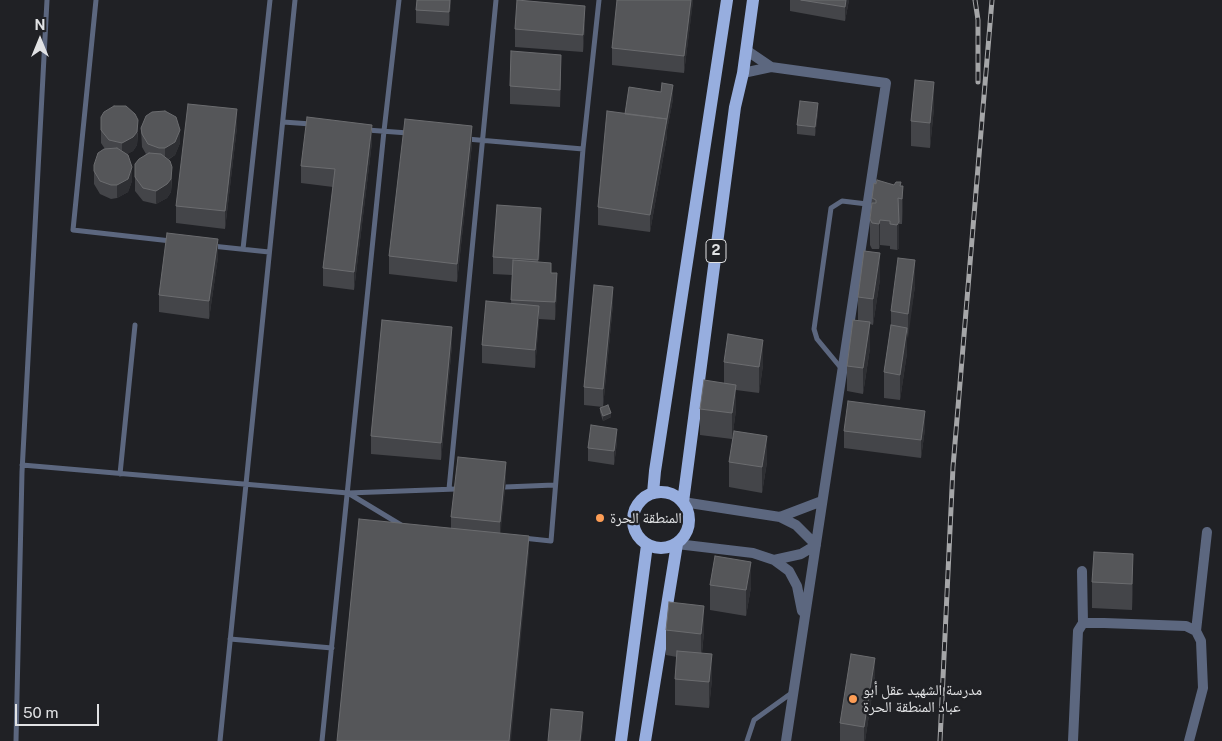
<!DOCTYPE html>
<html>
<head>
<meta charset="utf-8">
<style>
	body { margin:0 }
	#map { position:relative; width:1222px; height:741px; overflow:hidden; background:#202125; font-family:"Public Sans",sans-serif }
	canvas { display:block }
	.north { position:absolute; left:15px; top:15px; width:50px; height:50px; -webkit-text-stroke:4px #202125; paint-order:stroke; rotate:0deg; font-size:14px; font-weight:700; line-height:20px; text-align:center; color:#e1e2e4 }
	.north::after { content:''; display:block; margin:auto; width:18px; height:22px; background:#e1e2e4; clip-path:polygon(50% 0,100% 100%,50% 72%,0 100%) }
	.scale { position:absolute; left:15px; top:704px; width:84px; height:22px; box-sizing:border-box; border:2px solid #e1e2e4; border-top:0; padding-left:6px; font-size:15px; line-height:18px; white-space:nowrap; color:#e1e2e4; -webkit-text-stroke:4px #202125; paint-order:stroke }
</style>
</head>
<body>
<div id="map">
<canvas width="1222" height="741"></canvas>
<div class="north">N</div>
<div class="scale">50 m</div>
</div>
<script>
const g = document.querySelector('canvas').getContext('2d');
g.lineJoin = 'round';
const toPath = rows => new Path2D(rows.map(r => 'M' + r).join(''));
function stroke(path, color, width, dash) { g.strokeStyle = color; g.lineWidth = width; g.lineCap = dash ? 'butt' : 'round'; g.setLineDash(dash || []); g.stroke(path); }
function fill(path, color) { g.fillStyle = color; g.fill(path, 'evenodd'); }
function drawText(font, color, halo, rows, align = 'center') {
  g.font = font + ' "Public Sans","Noto Naskh Arabic",sans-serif'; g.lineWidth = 4.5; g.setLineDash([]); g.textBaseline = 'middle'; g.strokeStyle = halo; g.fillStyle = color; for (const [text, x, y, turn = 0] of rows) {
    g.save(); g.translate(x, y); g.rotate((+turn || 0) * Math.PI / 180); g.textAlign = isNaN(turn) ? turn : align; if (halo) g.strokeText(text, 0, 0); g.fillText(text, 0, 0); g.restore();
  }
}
const lane = toPath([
	[96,0,73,230,171,241],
	[283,122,311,124],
	[367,130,408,133],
	[467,139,583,149],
	[212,246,269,252],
	[243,249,270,0],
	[841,368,817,339,814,329,831,208,842,201,867,204],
	[22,465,348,493],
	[120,474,135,325],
	[505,487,554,485],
	[449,489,496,0],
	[401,525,348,493,456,489],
	[523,538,551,541,583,149,599,0],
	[230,639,332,648],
	[16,741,22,472,47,0],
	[220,741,295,0],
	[322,741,384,131,399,0],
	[747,741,754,720,793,692]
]);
const street = toPath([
	[746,50,771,67],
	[743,73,771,67,886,83,786,741],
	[683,502,780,517,796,525,816,545,801,554,774,560],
	[780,517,822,501],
	[677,544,753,553,774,560,789,571,797,586,802,611],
	[1082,571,1083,623],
	[1196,631,1207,532],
	[1073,741,1078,631,1083,623,1104,623,1186,626,1196,631,1201,641,1203,688,1189,741]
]);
const primary = toPath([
	'633 520a28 28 0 1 1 56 0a28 28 0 1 1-56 0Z',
	[653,493,655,471,727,0],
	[683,502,735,107,743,73,753,0],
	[621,741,647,545],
	[645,741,677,544]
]);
const rail = toPath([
	[975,0,978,20,978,82],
	[940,741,953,467,992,0]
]);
const wall = toPath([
	[417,0,451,0,449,26,416,23,416,10],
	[693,0,684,73,612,65,612,48],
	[790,0,849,0,845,21,790,11],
	[585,23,583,52,515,47,515,29],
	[561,73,560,107,510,104,510,86],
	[673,99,667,130,667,136,650,232,598,225,598,207,625,114],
	[934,108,930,148,911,146,911,121],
	[818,112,815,136,797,134,797,125],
	[237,127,225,229,176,223,176,206],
	[141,128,180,143,175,155,168,160,172,180,171,192,167,198,156,204,143,201,135,191,135,164,146,154,142,147],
	[101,130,138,133,137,145,133,151,127,154,132,181,128,192,117,198,111,199,100,194,94,184,94,165,105,149,101,143],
	[372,142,354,290,323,286,323,268,333,187,301,183,301,166],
	[472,144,457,282,389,274,389,256],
	[876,184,903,186,902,224,899,224,899,248,897,250,890,249,890,246,880,245,879,249,872,249,870,245,870,219,872,198],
	[541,226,539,262,551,273,557,291,555,320,539,319,535,368,482,363,482,345,511,303,512,275,493,274,493,257],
	[218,257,209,319,159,312,159,295],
	[880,279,873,325,870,324,870,348,863,394,847,391,847,366,858,321,858,297],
	[915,286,907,339,907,353,900,400,884,398,884,372,891,325,891,311],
	[613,304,603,407,611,417,603,421,600,412,600,408,603,407,584,405,584,387],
	[452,345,441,460,371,454,371,436],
	[724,362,763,365,759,393,736,390,736,410,732,439,700,435,700,409,724,383],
	[925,429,921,458,844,448,844,431],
	[617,442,614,465,588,461,588,448],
	[729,462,767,462,762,493,729,487],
	[506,480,500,533,529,554,451,529,451,517],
	[1133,579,1132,610,1092,608,1092,582],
	[710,585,751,587,746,616,710,610],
	[666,630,704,632,702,653,712,679,709,708,675,705,675,679,677,657,666,655],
	[875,676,865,741,840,741,840,723]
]);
const shadedWall = toPath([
	[450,0,451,0,449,26,449,12],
	[691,0,693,0,693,2,684,73,684,56],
	[846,0,849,0,845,21,845,7],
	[585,6,585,23,583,52,583,35],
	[934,82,934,108,930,148,930,123],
	[673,85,673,99,667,130,667,136,650,232,650,215],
	[818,103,818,112,815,136,815,127],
	[237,109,237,127,225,229,225,211],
	[138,120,137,145,133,151,122,157,122,143],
	[372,125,372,142,354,290,354,272],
	[472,126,472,144,457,282,457,264],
	[180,130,180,143,175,155,165,161,165,148],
	[132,167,132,181,128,192,117,198,117,185],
	[172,167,171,192,167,198,156,204,156,191],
	[903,186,903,212,902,224,902,199],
	[541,208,541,226,538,277,538,260],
	[880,220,880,245,879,249,879,224],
	[899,222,899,248,897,250,897,225],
	[218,239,218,257,209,319,209,301],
	[880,253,880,279,873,325,873,299],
	[915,260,915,286,908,339,908,314],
	[557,273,557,291,555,320,555,302],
	[613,287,613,304,603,407,603,389],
	[539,306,539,323,535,368,535,350],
	[870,322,870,348,863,394,863,368],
	[452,327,452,345,441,460,441,443],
	[907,328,907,353,900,400,900,375],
	[763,340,763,365,759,393,759,367],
	[736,385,736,410,732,439,732,413],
	[925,411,925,429,921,458,921,440],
	[611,413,611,417,603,421,603,416],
	[617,429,617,442,614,465,614,451],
	[767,436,767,462,762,493,762,467],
	[506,462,506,480,500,540,500,522],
	[529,536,529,554,511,741,509,741],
	[1133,554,1133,579,1132,610,1132,584],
	[751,562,751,587,746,616,746,590],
	[704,606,704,632,701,660,701,634],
	[712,654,712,679,709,708,709,682],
	[875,658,875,676,865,741,864,741,864,727],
	[583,712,583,730,581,741,580,741]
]);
const building = toPath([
	[417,0,450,0,449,12,416,10,417,0],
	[517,0,585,6,583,35,515,29,517,0],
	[617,0,691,0,684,56,612,48,617,0],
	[801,0,846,0,845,7,801,0],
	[511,51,561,55,560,90,510,86,511,51],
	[915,80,934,82,930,123,911,121,915,80],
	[662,83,673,85,667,119,625,114,629,87,661,92,662,83],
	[800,101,818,103,815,127,797,125,800,101],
	[188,104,237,109,225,211,176,206,188,104],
	[114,106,126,106,135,114,138,120,137,132,133,137,122,143,109,140,101,130,101,117,104,112,114,106],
	[165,111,176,117,180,130,175,142,165,148,159,148,148,144,142,134,141,128,146,116,152,112,165,111],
	[607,111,667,119,650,215,598,207,607,111],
	[307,117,372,125,354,272,323,268,335,169,301,166,307,117],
	[405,119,472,126,457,264,389,256,405,119],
	[117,148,128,155,132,167,128,179,117,185,111,185,100,181,94,171,94,165,98,153,104,149,117,148],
	[149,153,161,154,170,161,172,167,171,179,167,184,156,191,143,188,135,177,135,164,139,159,149,153],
	[877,180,894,185,896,182,901,182,900,186,903,186,902,199,898,198,899,222,897,225,890,224,890,221,880,220,879,224,872,223,870,219,872,203,876,203,876,200,872,198,874,183,876,184,877,180],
	[497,205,541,208,538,260,493,257,497,205],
	[167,233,218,239,209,301,159,295,167,233],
	[864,251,880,253,873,299,858,297,864,251],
	[898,258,915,260,908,314,891,311,898,258],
	[513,260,551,263,551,273,557,273,555,302,511,300,513,260],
	[594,285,613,287,603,389,584,387,594,285],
	[486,301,539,306,535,350,482,345,486,301],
	[382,320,452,327,441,443,371,436,382,320],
	[853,320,870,322,863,368,847,366,853,320],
	[891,325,907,328,900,375,884,372,891,325],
	[728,334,763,340,759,367,724,362,728,334],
	[704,380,736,385,732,413,700,409,704,380],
	[848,401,925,411,921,440,844,431,848,401],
	[608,405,611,413,603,416,600,408,608,405],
	[591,425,617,429,614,451,588,448,591,425],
	[734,431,767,436,762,467,729,462,734,431],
	[458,457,506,462,500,522,451,517,458,457],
	[359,519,529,536,509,741,337,741,359,519],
	[1094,552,1133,554,1132,584,1092,582,1094,552],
	[715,556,751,562,746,590,710,585,715,556],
	[669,602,704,606,701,634,666,630,669,602],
	[677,651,712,654,709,682,675,679,677,651],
	[851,654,875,658,864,727,840,723,851,654],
	[551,709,583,712,580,741,548,741,551,709]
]);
const markers = [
	[600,518,5,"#fd9d55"],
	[853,699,5,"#fd9d55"]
];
const shields = [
	[716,251,20]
];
const shieldNames = [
	["2",716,251]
];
const poiNames = [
	["المنطقة الحرة",610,518],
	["مدرسة الشهيد عقل أبو",863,690],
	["عباد المنطقة الحرة",863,707]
];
stroke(lane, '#5c677f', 5);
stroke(street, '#5c677f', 10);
stroke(primary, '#97aedf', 12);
stroke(rail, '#a5a6a8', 5);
stroke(rail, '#202125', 3, [9]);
fill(wall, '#444549');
fill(shadedWall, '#2e2f33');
fill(building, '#555659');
stroke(building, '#6b6c6f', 1);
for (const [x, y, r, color] of markers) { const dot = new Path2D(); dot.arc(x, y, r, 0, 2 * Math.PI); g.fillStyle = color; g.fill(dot); stroke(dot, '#202125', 2); }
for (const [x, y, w] of shields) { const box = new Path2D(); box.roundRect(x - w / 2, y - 11.5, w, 23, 4); g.fillStyle = '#202125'; g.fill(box); stroke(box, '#e1e2e4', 1); }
drawText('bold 14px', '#e1e2e4', null, shieldNames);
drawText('15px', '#e1e2e4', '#202125', poiNames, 'left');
</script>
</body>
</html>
